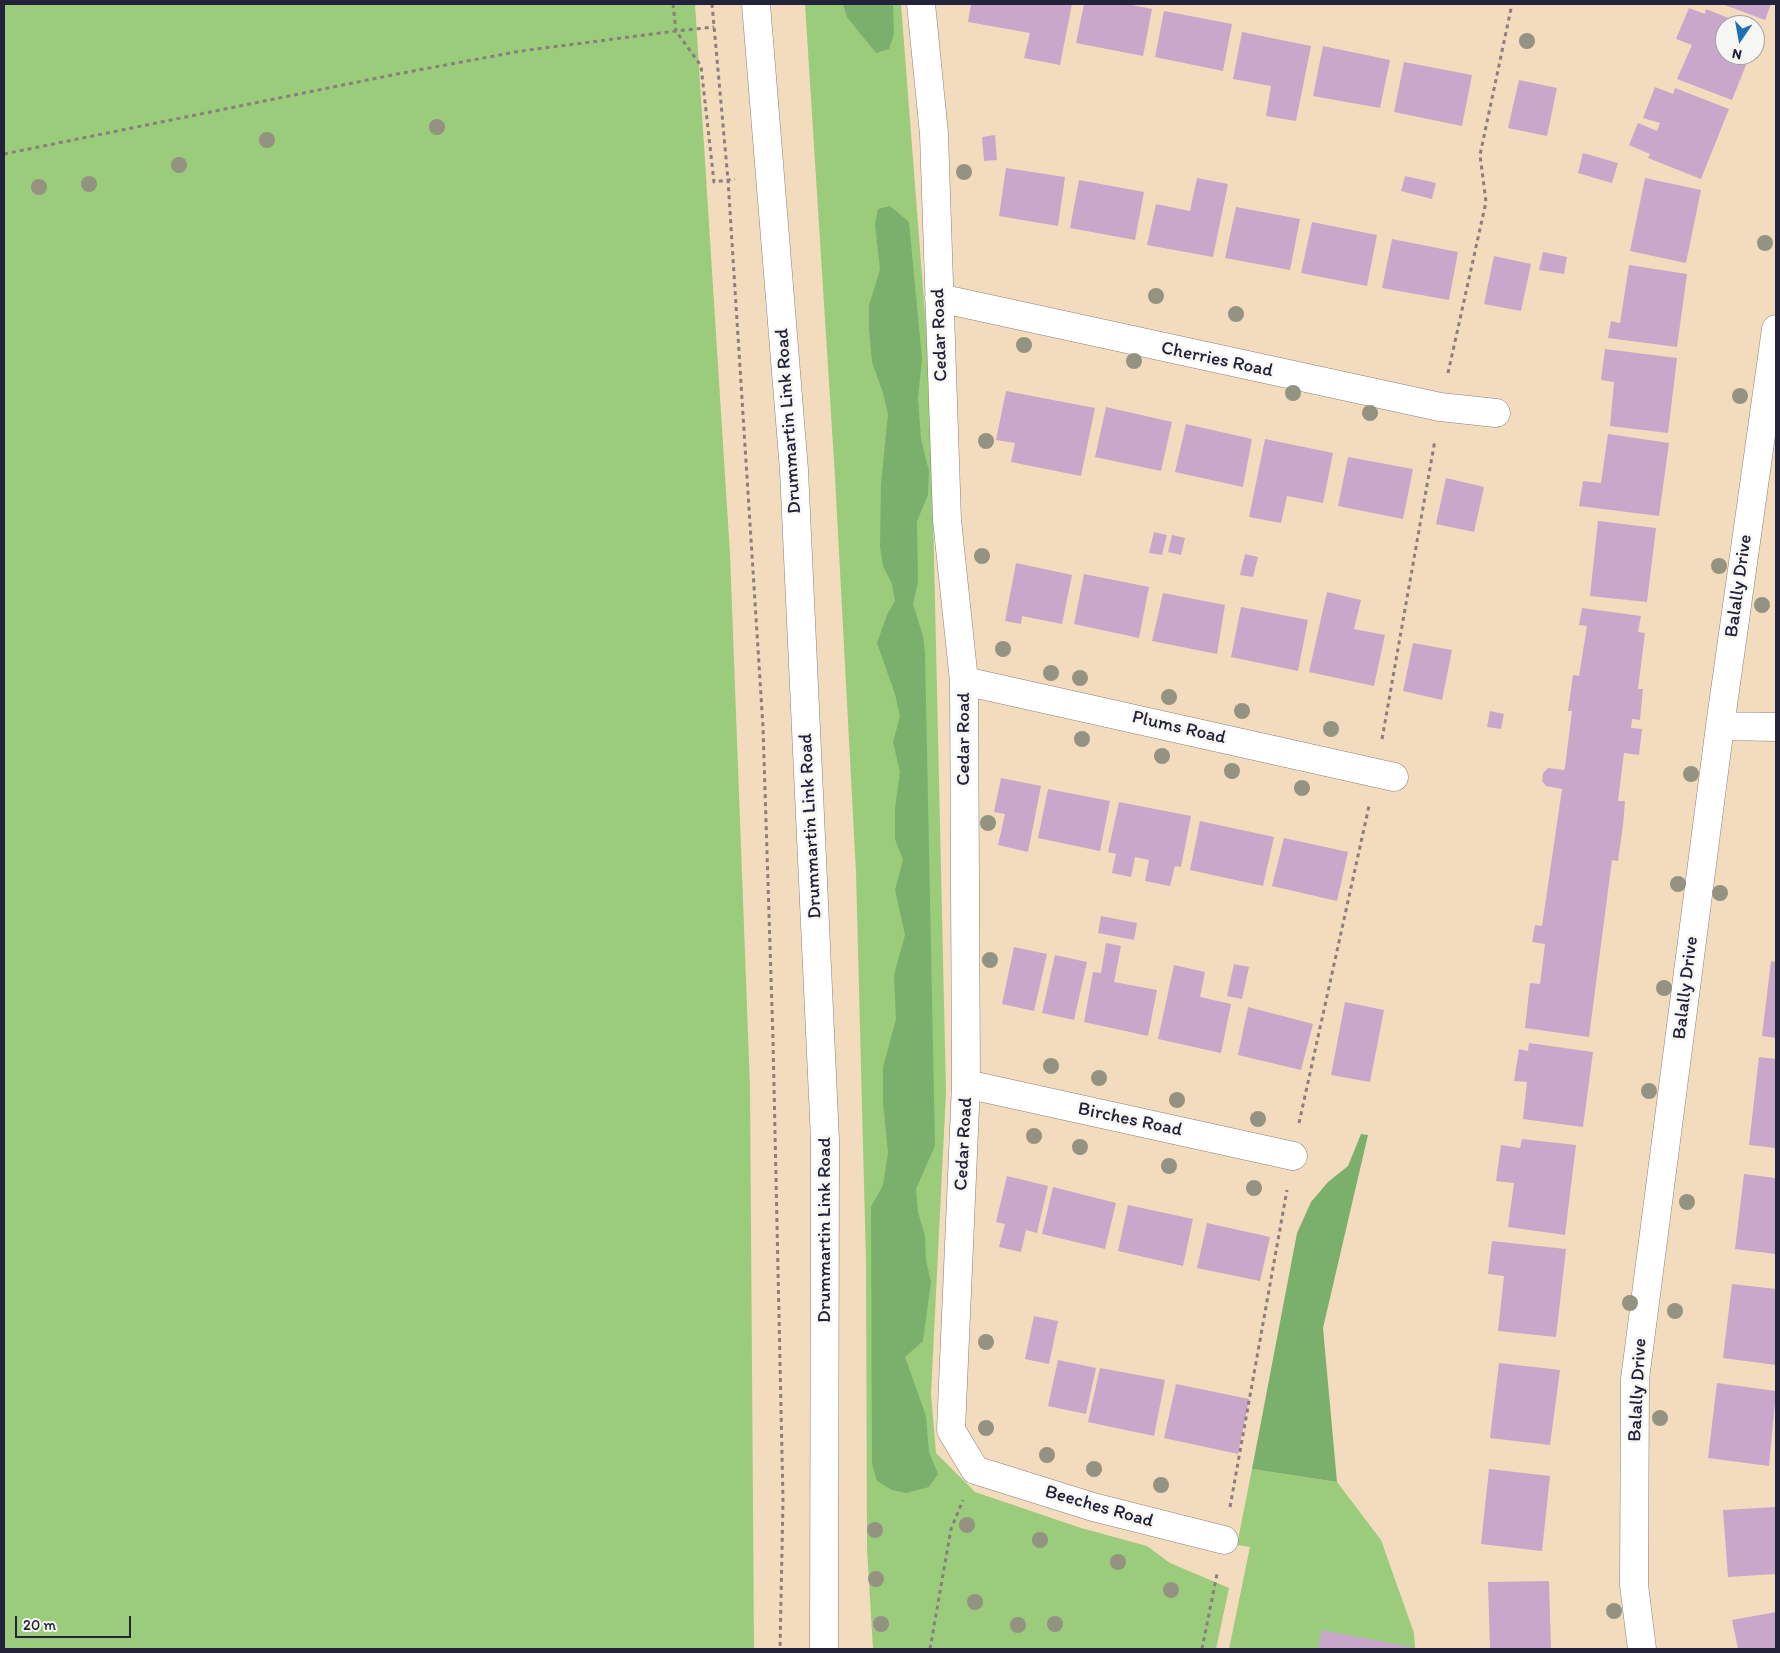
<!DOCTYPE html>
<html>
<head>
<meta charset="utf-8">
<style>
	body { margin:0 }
	#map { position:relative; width:1780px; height:1653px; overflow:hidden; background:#f3dcbd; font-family:Itim,sans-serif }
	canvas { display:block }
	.frame { position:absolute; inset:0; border:5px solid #22223b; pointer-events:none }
	.north { position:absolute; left:1715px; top:15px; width:50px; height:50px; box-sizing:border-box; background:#f6f6f2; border:1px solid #a1a1a9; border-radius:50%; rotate:192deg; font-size:14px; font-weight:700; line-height:20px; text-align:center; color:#22223b }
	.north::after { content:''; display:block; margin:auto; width:18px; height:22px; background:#1f6fb2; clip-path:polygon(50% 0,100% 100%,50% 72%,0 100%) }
	.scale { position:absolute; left:15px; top:1616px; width:116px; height:22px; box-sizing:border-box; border:2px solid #22223b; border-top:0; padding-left:6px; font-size:15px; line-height:18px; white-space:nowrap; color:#22223b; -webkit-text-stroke:4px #f6f6f2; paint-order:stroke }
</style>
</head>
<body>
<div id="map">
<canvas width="1780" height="1653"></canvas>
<div class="frame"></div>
<div class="north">N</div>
<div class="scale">20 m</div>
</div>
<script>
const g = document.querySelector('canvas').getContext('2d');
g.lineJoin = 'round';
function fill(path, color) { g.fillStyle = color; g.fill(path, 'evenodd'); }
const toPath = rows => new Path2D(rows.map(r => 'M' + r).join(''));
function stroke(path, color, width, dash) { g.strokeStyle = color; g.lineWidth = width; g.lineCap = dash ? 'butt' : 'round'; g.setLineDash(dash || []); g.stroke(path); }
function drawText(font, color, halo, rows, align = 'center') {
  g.font = font + ' Itim,sans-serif'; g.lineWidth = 5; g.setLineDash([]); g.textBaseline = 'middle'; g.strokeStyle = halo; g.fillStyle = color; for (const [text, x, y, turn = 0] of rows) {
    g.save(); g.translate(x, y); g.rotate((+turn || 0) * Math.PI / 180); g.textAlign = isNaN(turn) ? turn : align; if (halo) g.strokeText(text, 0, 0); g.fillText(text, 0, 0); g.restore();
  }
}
const green = toPath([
	[4,4,695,4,730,554,750,1087,754,1649,4,1649],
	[805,4,901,4,930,379,946,1092,931,1394,936,1453,975,1492,1081,1528,1147,1546,1170,1563,1229,1588,1216,1649,873,1649,867,1549,866,1262,856,872,835,477],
	[1252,1469,1337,1482,1381,1540,1414,1633,1415,1649,1229,1649,1250,1547,1237,1545]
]);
const forest = toPath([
	[843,4,893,4,894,34,889,49,876,53,847,17],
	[890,206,909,222,922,359,918,398,921,439,929,471,928,495,917,521,918,582,913,604,923,636,925,653,935,1146,916,1189,918,1212,925,1236,926,1260,931,1282,923,1341,905,1357,926,1416,929,1452,938,1474,929,1487,906,1493,892,1490,877,1481,872,1464,871,1207,883,1185,888,1153,883,1102,883,1067,896,1019,894,975,905,935,895,890,903,860,895,839,895,808,900,772,893,742,900,716,895,694,877,643,887,615,895,601,892,584,883,566,880,547,881,484,888,414,883,393,872,362,869,330,869,305,880,270,875,224,878,209],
	[1361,1134,1368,1135,1323,1328,1337,1482,1252,1469,1297,1233,1311,1202,1328,1182,1348,1166]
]);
const building = toPath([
	[971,4,1072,4,1060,65,1024,58,1030,33,968,22],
	[1084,4,1127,4,1152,9,1143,56,1076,43],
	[1722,4,1771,4,1765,20],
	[1689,8,1705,14,1706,9,1746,25,1725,25,1725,55,1750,55,1732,100,1677,79,1692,45,1676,39],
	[1164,11,1232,24,1223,71,1155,57],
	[1242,32,1311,46,1296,121,1266,116,1271,86,1233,79],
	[1323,46,1390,60,1380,108,1313,96],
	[1404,62,1472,75,1462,126,1394,112],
	[1519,80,1557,88,1547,136,1508,128],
	[1655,87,1673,94,1675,88,1729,109,1701,179,1648,158,1650,154,1629,145,1638,123,1657,131,1660,123,1643,118],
	[995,135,997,160,984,161,982,137],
	[1583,153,1618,163,1612,183,1578,173],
	[1006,168,1065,177,1058,226,999,216],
	[1405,176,1436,183,1432,199,1401,191],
	[1197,178,1228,184,1213,257,1147,245,1156,204,1190,211],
	[1645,178,1701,190,1686,263,1630,251],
	[1079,180,1144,192,1135,240,1070,228],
	[1236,207,1300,219,1290,270,1225,258],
	[1312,222,1377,235,1367,286,1301,273],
	[1392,239,1458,252,1449,300,1382,288],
	[1543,252,1567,257,1564,274,1539,270],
	[1494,256,1531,264,1521,311,1484,304],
	[1629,265,1687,274,1677,347,1608,338,1611,321,1620,323],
	[1605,349,1677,358,1668,433,1610,426,1614,382,1601,380],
	[1006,391,1095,408,1081,476,1011,462,1015,443,996,440],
	[1106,407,1172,422,1161,471,1095,457],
	[1186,424,1252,439,1243,487,1175,472],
	[1608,434,1669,443,1659,516,1579,506,1583,481,1601,483],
	[1265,439,1333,453,1323,503,1287,496,1281,523,1249,517],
	[1348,457,1413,469,1403,519,1338,506],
	[1446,478,1484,487,1474,532,1436,524],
	[1598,521,1656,528,1647,602,1590,596],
	[1154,532,1167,535,1162,555,1149,553],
	[1172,535,1185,538,1181,555,1168,552],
	[1245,554,1258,557,1253,577,1240,575],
	[1016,563,1072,575,1062,624,1022,616,1021,624,1005,621],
	[1084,574,1149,587,1139,638,1074,624],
	[1327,592,1361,600,1354,629,1385,635,1374,686,1309,672],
	[1163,593,1225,605,1217,654,1152,641],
	[1241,607,1308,620,1298,671,1231,657],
	[1582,608,1641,616,1638,632,1645,633,1638,689,1643,689,1640,720,1632,719,1631,728,1642,729,1639,755,1624,753,1618,801,1625,801,1623,825,1618,861,1612,860,1589,1037,1525,1028,1530,983,1540,984,1545,944,1532,942,1535,925,1542,926,1562,789,1546,786,1542,781,1543,773,1548,768,1564,770,1565,767,1572,711,1568,711,1573,675,1579,676,1587,626,1579,625],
	[1413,643,1452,650,1442,700,1403,691],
	[1490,711,1504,714,1501,729,1487,727],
	[1001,778,1041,786,1028,852,998,845,1005,814,994,812],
	[1048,789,1110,801,1100,851,1038,838],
	[1119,802,1191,816,1181,867,1175,866,1170,886,1145,881,1149,860,1135,857,1131,877,1112,873,1116,854,1108,852],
	[1200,821,1274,837,1263,886,1190,870],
	[1284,838,1348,852,1337,901,1272,886],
	[1101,916,1137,923,1134,940,1098,933],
	[1106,943,1121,946,1114,982,1157,990,1148,1036,1084,1022,1093,972,1101,973],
	[1014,947,1047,954,1034,1011,1002,1004],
	[1055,955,1087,962,1074,1020,1042,1013],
	[1771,961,1776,962,1776,1038,1762,1036],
	[1234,964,1249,967,1242,999,1227,996],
	[1174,965,1205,972,1200,997,1231,1004,1221,1053,1158,1039],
	[1345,1002,1384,1010,1370,1082,1331,1075],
	[1248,1007,1313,1024,1301,1070,1238,1055],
	[1529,1043,1593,1052,1583,1127,1523,1119,1527,1082,1514,1081,1519,1049,1528,1051],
	[1759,1057,1776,1059,1776,1148,1749,1145],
	[1522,1139,1576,1145,1565,1235,1508,1227,1514,1183,1496,1181,1501,1145,1520,1148],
	[1744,1174,1776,1178,1776,1254,1735,1249],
	[1007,1176,1048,1186,1037,1233,1026,1230,1021,1252,999,1247,1005,1224,996,1222],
	[1053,1187,1116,1203,1105,1249,1042,1234],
	[1128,1205,1193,1219,1183,1266,1118,1251],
	[1207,1223,1270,1237,1260,1281,1197,1268],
	[1492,1241,1566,1249,1556,1337,1498,1331,1504,1276,1488,1274],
	[1732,1284,1776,1289,1776,1365,1723,1358],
	[1034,1316,1058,1321,1049,1364,1025,1359],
	[1058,1360,1096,1368,1086,1414,1048,1406],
	[1499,1363,1560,1370,1550,1445,1490,1438],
	[1100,1368,1165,1380,1154,1436,1088,1422],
	[1717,1383,1776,1391,1769,1466,1708,1458],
	[1176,1384,1249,1399,1238,1454,1164,1438],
	[1489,1469,1550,1476,1542,1551,1481,1544],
	[1776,1507,1776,1574,1728,1577,1723,1510],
	[1549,1581,1551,1649,1490,1649,1488,1582],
	[1776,1612,1776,1649,1738,1649,1732,1620],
	[1322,1630,1411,1647,1411,1649,1318,1649]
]);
const path = toPath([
	[673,4,676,31,714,27],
	[712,4,728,180,763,727,773,1040,783,1500,780,1649],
	[4,154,397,74,521,51,676,31,701,66,714,182,735,179],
	[1448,373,1486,202,1480,155,1512,4],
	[1382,739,1435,440],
	[1299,1123,1369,806],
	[1230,1507,1287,1190],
	[930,1649,951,1529,963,1500],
	[1202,1649,1217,1574]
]);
const minor = toPath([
	[921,4,934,134,947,520,964,681,966,1084,951,1430,975,1470,1093,1507,1224,1540],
	[939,298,1440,407,1496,413],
	[964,681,1394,777],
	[1720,726,1776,727],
	[966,1084,1293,1156],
	[1642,1649,1634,1585,1635,1379,1720,726,1776,329]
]);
const major = toPath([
	[756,4,794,470,825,1140,824,1649]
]);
const trees = [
	[1527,41],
	[437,127],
	[267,140],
	[179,165],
	[964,172],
	[89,184],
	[39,187],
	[1765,243],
	[1156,296],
	[1236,314],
	[1024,345],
	[1134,361],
	[1293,393],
	[1740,396],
	[1370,413],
	[986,441],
	[982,556],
	[1719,566],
	[1762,605],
	[1003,649],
	[1051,673],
	[1080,678],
	[1169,697],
	[1242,711],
	[1331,729],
	[1082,739],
	[1162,756],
	[1232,771],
	[1691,774],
	[1302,788],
	[988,823],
	[1678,884],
	[1720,893],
	[990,960],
	[1664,988],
	[1051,1066],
	[1099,1078],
	[1649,1091],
	[1177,1100],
	[1258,1119],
	[1034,1136],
	[1080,1147],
	[1169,1166],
	[1254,1188],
	[1687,1202],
	[1630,1303],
	[1675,1311],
	[986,1342],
	[1660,1418],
	[986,1428],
	[1047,1455],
	[1094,1469],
	[1161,1485],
	[967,1525],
	[875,1530],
	[1040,1540],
	[1118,1562],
	[876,1579],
	[1171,1590],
	[975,1602],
	[1614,1611],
	[881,1624],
	[1055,1624],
	[1018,1625]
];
const streetNames = [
	["Cedar Road",940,335,-92],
	["Cherries Road",1217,360,12],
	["Drummartin Link Road",789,421,-94],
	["Balally Drive",1739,586,-82],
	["Plums Road",1179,728,13],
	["Cedar Road",964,739,-90],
	["Drummartin Link Road",811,826,-93],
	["Balally Drive",1686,988,-83],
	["Birches Road",1130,1120,12],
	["Cedar Road",964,1144,-87],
	["Drummartin Link Road",825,1230,-90],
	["Balally Drive",1638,1390,-87],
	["Beeches Road",1099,1507,16]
];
fill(green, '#9acc7c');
fill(forest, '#7bb06c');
fill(building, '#c9a7ca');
stroke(minor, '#8a7f7c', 29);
stroke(major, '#8a7f7c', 29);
stroke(path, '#8a7f7c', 3, [4, 4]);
stroke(minor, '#fff', 28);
stroke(major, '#fff', 28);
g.fillStyle = '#949280';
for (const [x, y] of trees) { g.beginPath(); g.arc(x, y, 8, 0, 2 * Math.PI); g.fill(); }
drawText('19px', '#22223b', '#f6f6f2', streetNames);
</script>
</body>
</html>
